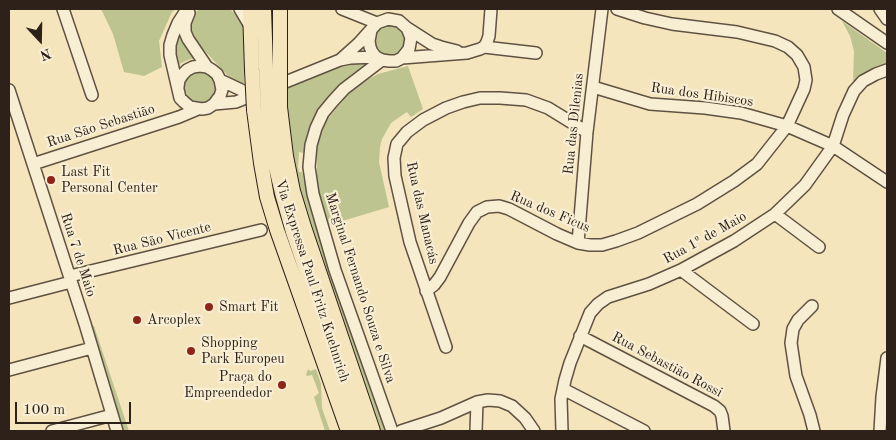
<!DOCTYPE html>
<html>
<head>
<meta charset="utf-8">
<style>
	body { margin:0 }
	#map { position:relative; width:896px; height:440px; overflow:hidden; background:#f4e5bd; font-family:"Old Standard TT",serif }
	canvas { display:block }
	.frame { position:absolute; inset:0; border:10px solid #2d2119; pointer-events:none }
	.north { position:absolute; left:15px; top:15px; width:50px; height:50px; -webkit-text-stroke:4px #f8eed4; paint-order:stroke; rotate:159deg; font-size:14px; font-weight:700; line-height:20px; text-align:center; color:#2d2119 }
	.north::after { content:''; display:block; margin:auto; width:18px; height:22px; background:#2d2119; clip-path:polygon(50% 0,100% 100%,50% 72%,0 100%) }
	.scale { position:absolute; left:15px; top:402px; width:116px; height:22px; box-sizing:border-box; border:2px solid #2d2119; border-top:0; padding-left:6px; font-size:15px; line-height:18px; white-space:nowrap; color:#2d2119; -webkit-text-stroke:4px #f8eed4; paint-order:stroke }
</style>
</head>
<body>
<div id="map">
<canvas width="896" height="440"></canvas>
<div class="frame"></div>
<div class="north">N</div>
<div class="scale">100 m</div>
</div>
<script>
const g = document.querySelector('canvas').getContext('2d');
g.lineJoin = 'round';
function fill(path, color) { g.fillStyle = color; g.fill(path, 'evenodd'); }
const toPath = rows => new Path2D(rows.map(r => 'M' + r).join(''));
function stroke(path, color, width, dash) { g.strokeStyle = color; g.lineWidth = width; g.lineCap = dash ? 'butt' : 'round'; g.setLineDash(dash || []); g.stroke(path); }
function drawText(font, color, halo, rows, align = 'center') {
  g.font = font + ' "Old Standard TT",serif'; g.lineWidth = 4.5; g.setLineDash([]); g.textBaseline = 'middle'; g.strokeStyle = halo; g.fillStyle = color; for (const [text, x, y, turn = 0] of rows) {
    g.save(); g.translate(x, y); g.rotate((+turn || 0) * Math.PI / 180); g.textAlign = isNaN(turn) ? turn : align; if (halo) g.strokeText(text, 0, 0); g.fillText(text, 0, 0); g.restore();
  }
}
const green = toPath([
	[101,9,176,9,172,12,159,41,162,67,144,76,124,72,113,34],
	[200,9,230,9,239,18,244,31,244,83,240,83,235,81,228,76,191,36,188,25,193,14],
	[842,21,887,53,887,66,869,72,853,83,854,51,850,36],
	[393,23,402,29,406,38,405,47,399,54,394,57,382,56,372,45,377,27],
	[178,36,197,57,188,60,181,63,176,69,175,38],
	[367,61,368,65,352,74,335,89,319,111,311,127,306,142,304,153,299,152,298,167,299,172,302,172,309,202,323,249,386,431,381,431,303,204,294,163,289,135,287,89,287,86,338,63],
	[408,66,423,109,411,117,407,112,401,116,391,123,382,139,380,147,379,162,389,207,329,225,319,195,317,178,317,145,321,133,327,120,339,105,348,94,365,81,378,74],
	[203,70,216,79,217,95,203,106,188,101,182,91,184,80,187,75],
	[90,324,92,324,93,326,94,326,129,431,122,431],
	[308,369,310,371,316,369,321,384,322,408,330,431,325,431,314,397,319,393,312,375,307,376,306,375]
]);
const minor = toPath([
	[63,9,92,95],
	[240,9,250,26],
	[342,9,377,23],
	[838,9,887,43],
	[880,9,887,19],
	[189,13,185,23,185,32,188,39,207,67],
	[407,28,432,44,441,47,457,51],
	[484,47,536,53],
	[402,58,467,53,480,49,484,47,487,42,489,36,491,9],
	[340,60,359,43,377,23,388,19,399,21,407,28,411,38,409,49,402,58,396,61,389,61,382,60,376,57,372,52,370,47,369,41,371,30],
	[382,60,344,89,333,101,323,113,316,128,311,145,309,167,313,194,335,270,392,431],
	[220,80,252,95],
	[178,87,179,80,183,74,187,70,193,67,200,66,207,67,212,70,217,74,220,80,222,90,220,96,214,104,208,108,202,109,190,107,184,102,180,98,170,55,170,45,173,35,178,23,187,9],
	[593,87,650,104,705,108,741,113,787,126,833,146,887,182],
	[9,90,85,324,117,431],
	[214,104,236,102,340,60,350,58,376,57],
	[33,164,179,117,198,109],
	[775,214,819,247],
	[578,243,587,132,602,9],
	[681,270,753,324],
	[70,276,261,230],
	[426,291,434,285,440,277,469,223,477,212,487,207,499,206,509,209,557,234,578,243,590,245,602,245,616,241,638,233,697,204,734,181,757,164,787,126,804,89,806,80,804,67,797,55,788,47,775,41,737,32,672,24,645,18,617,9],
	[9,298,71,282],
	[812,306,798,320,793,329,791,343,796,376,810,415,814,431],
	[580,336,714,406,720,411,722,416,724,431],
	[446,347,410,242,395,176,394,158,397,144,407,132,423,120,446,108,463,102,480,98,500,98,526,100,548,108,587,132],
	[9,370,92,348],
	[563,389,644,431],
	[52,431,112,415],
	[401,431,441,418,477,402,488,400,500,401,512,406,525,418,534,431],
	[476,431,477,402],
	[562,431,561,399,565,380,570,363,590,313,598,304,608,297,649,284,681,270,734,241,775,214,805,185,833,146,843,115,854,91,863,81,876,74,887,70],
	[880,431,882,397,887,358]
]);
const major = toPath([
	[250,9,252,70],
	[264,9,266,68],
	[280,9,280,67],
	[280,107,286,156,293,191,304,227,373,431],
	[268,109,270,133,274,159,282,193,293,232,361,431],
	[254,110,261,163,267,197,277,230,348,431]
]);
const majorBridge = toPath([
	[266,68,268,109],
	[252,70,254,110],
	[280,107,280,67]
]);
const markers = [
	[51,180,5,"#8f2418"],
	[209,307,5,"#8f2418"],
	[137,320,5,"#8f2418"],
	[191,351,5,"#8f2418"],
	[282,385,5,"#8f2418"]
];
const streetNames = [
	["Rua dos Hibiscos",702,95,8],
	["Rua das Dilenias",574,124,-84],
	["Rua São Sebastião",101,126,-18],
	["Rua dos Ficus",550,212,23],
	["Rua das Manacás",422,213,77],
	["Rua 1º de Maio",705,238,-29],
	["Rua São Vicente",162,239,-14],
	["Rua 7 de Maio",78,255,72],
	["Via Expressa Paul Fritz Kuehnrich",312,281,72],
	["Marginal Fernando Souza e Silva",360,288,72],
	["Rua Sebastião Rossi",667,365,28]
];
const poiNames = [
	["Last Fit",61,172],
	["Personal Center",61,188],
	["Smart Fit",219,307],
	["Arcoplex",147,320],
	["Shopping",201,343],
	["Park Europeu",201,359],
	["Praça do",272,377,"right"],
	["Empreendedor",272,393,"right"]
];
fill(green, '#bdc490');
stroke(minor, '#5f5242', 14);
stroke(major, '#2d2119', 16);
stroke(minor, '#f8eed4', 11);
stroke(major, '#f4e5bd', 14);
stroke(majorBridge, '#2d2119', 16, []);
stroke(majorBridge, '#f4e5bd', 14);
for (const [x, y, r, color] of markers) { const dot = new Path2D(); dot.arc(x, y, r, 0, 2 * Math.PI); g.fillStyle = color; g.fill(dot); stroke(dot, '#f8eed4', 2); }
drawText('14px', '#2d2119', '#f8eed4', streetNames);
drawText('14px', '#2d2119', '#f8eed4', poiNames, 'left');
</script>
</body>
</html>
